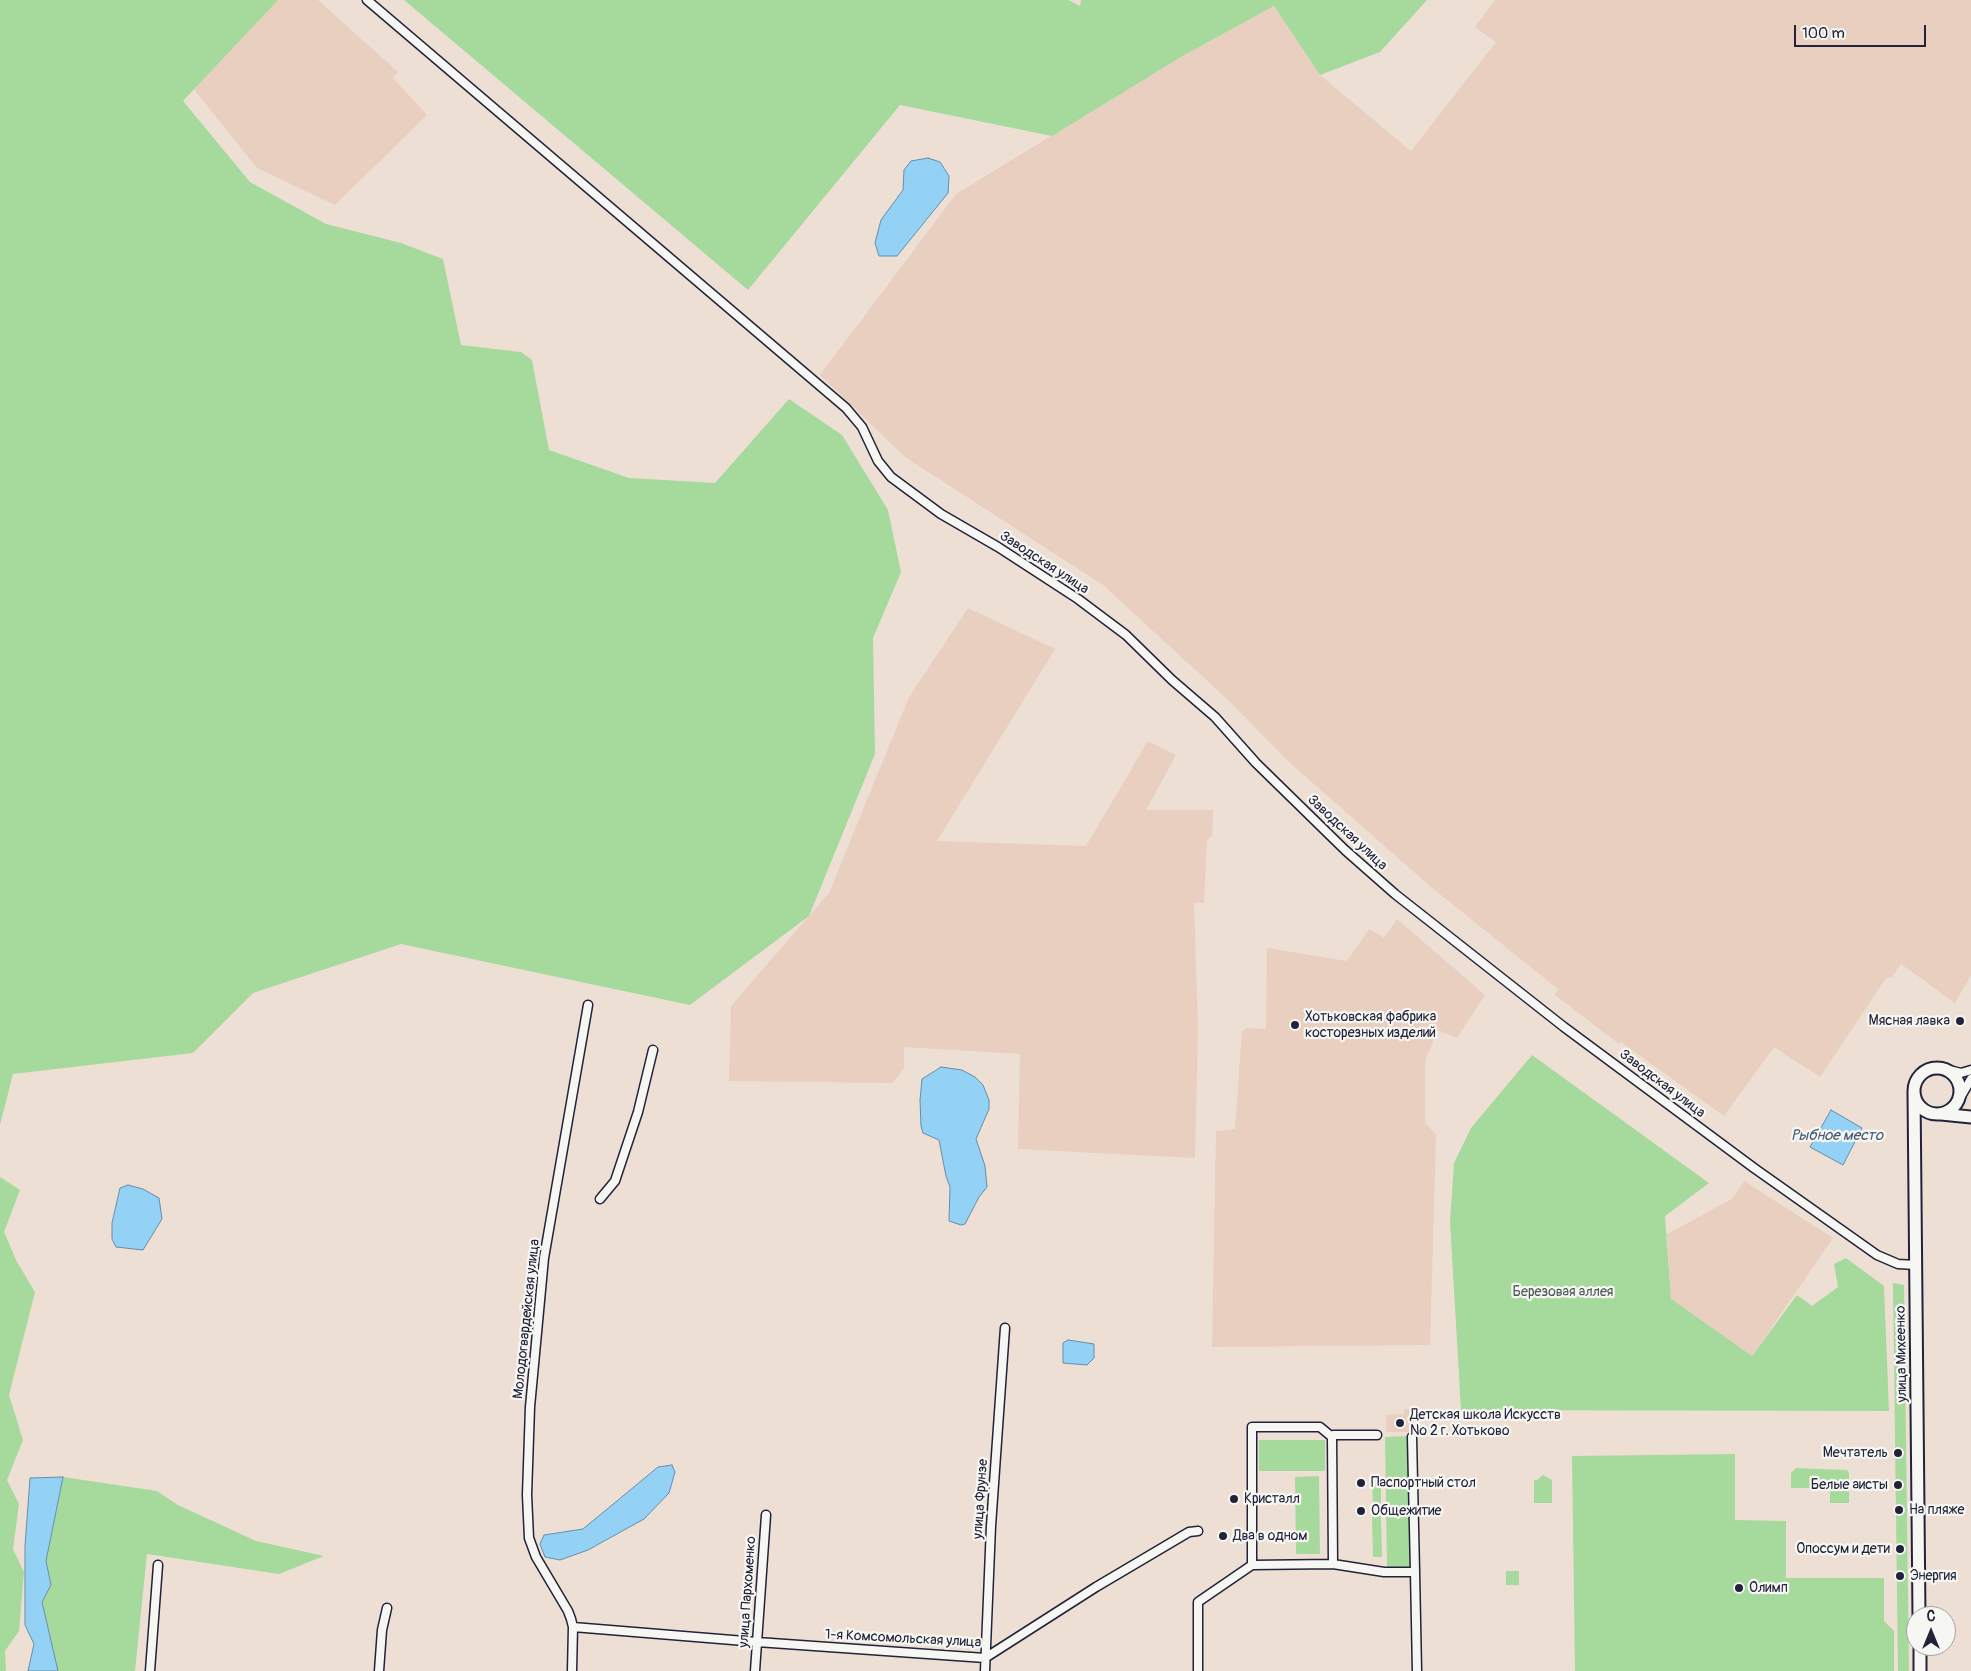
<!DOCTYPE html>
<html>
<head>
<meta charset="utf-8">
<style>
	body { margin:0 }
	#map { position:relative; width:1971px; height:1671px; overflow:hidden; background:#eedfd4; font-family:Pangolin,sans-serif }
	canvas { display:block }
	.north { position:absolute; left:1906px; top:1606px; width:50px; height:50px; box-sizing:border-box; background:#f6f6f2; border:1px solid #a1a1a9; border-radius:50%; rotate:0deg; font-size:14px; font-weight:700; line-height:20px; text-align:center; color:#22223b }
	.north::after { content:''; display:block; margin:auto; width:18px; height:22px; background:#22223b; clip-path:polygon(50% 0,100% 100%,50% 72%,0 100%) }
	.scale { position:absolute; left:1794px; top:25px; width:132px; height:22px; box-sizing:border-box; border:2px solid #22223b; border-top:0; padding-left:6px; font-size:15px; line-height:18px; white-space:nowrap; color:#22223b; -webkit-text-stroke:4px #f6f6f2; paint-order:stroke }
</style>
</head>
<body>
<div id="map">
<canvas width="1971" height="1671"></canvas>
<div class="north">С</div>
<div class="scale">100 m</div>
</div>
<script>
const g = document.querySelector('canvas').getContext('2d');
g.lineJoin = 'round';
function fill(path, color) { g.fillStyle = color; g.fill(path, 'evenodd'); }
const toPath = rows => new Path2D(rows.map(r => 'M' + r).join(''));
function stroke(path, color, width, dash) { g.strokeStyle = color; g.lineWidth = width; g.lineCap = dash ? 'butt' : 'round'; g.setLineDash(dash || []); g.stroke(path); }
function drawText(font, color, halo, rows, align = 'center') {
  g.font = font + ' Pangolin,sans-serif'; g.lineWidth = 4.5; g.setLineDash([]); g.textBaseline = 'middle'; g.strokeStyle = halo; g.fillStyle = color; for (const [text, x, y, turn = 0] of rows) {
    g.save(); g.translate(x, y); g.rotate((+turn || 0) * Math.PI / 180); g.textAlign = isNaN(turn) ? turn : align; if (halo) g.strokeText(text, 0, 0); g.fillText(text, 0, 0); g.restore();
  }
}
const built = toPath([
	[274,0,318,0,398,72,393,78,427,115,335,205,257,168,193,88],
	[1495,0,1971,0,1971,975,1955,1003,1901,964,1892,977,1886,978,1820,1077,1774,1047,1724,1116,1621,1042,1619,1044,1555,995,1558,989,1431,887,1289,762,1228,700,1103,585,905,457,820,375,956,194,1181,57,1274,6,1320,75,1411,151,1496,42,1475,27],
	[968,608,1055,649,937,841,1086,846,1148,741,1176,755,1146,810,1213,810,1212,835,1207,841,1204,903,1194,903,1198,1029,1195,1158,1018,1149,1020,1054,904,1047,904,1068,893,1083,729,1081,731,1006,829,893,909,697],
	[1397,919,1485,995,1457,1038,1438,1030,1425,1061,1425,1123,1436,1135,1430,1345,1212,1347,1216,1131,1235,1129,1242,1032,1246,1028,1266,1029,1267,948,1347,961,1369,929,1384,938],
	[1744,1181,1833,1238,1752,1356,1671,1300,1667,1234,1732,1199],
	[1404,1409,1413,1409,1414,1432,1386,1432,1386,1415,1404,1414]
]);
const green = toPath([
	[0,0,278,0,183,101,250,182,326,224,401,243,443,259,461,345,521,352,532,360,549,450,629,478,715,483,789,399,842,435,888,510,901,572,873,638,875,754,809,916,690,1005,401,944,253,993,193,1053,13,1074,0,1125],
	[404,0,1069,0,1080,6,1081,0,1427,0,1380,52,1320,75,1274,6,1181,57,1052,136,900,105,748,290],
	[1532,1055,1709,1183,1665,1216,1671,1299,1752,1356,1797,1295,1812,1306,1838,1287,1834,1264,1846,1258,1884,1286,1889,1411,1461,1410,1450,1222,1454,1163,1471,1128],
	[0,1177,20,1190,4,1232,17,1262,35,1292,9,1395,23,1440,7,1480,19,1504,13,1549,24,1572,19,1631,5,1651,6,1671,0,1671],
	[1893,1283,1904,1285,1909,1671,1898,1671],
	[1409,1436,1411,1567,1387,1567,1385,1437],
	[1259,1440,1325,1440,1325,1471,1259,1471],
	[1735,1454,1735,1520,1786,1521,1786,1578,1884,1578,1884,1621,1894,1631,1894,1671,1575,1671,1572,1456],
	[1796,1468,1847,1470,1849,1473,1849,1503,1830,1503,1830,1488,1791,1488,1791,1473],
	[1372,1475,1381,1475,1381,1505,1373,1506],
	[1543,1475,1552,1480,1552,1503,1534,1503,1534,1480,1537,1480],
	[1319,1476,1320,1554,1296,1554,1295,1477],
	[63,1477,157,1491,178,1505,256,1541,324,1556,279,1574,147,1554,135,1671,58,1671,42,1602,51,1585,46,1561],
	[1381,1516,1382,1557,1373,1557,1372,1516],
	[1506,1571,1519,1571,1519,1585,1506,1585]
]);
const water = toPath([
	[928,158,940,162,949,176,948,193,897,256,879,256,875,243,881,220,903,190,904,170,911,161,928,158],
	[941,1067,962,1070,975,1077,983,1085,989,1100,989,1109,976,1139,985,1166,987,1187,979,1197,965,1224,961,1225,949,1221,950,1187,946,1176,939,1140,923,1133,921,1126,920,1100,922,1079,941,1067],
	[1831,1110,1862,1128,1843,1165,1810,1147,1831,1110],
	[128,1185,143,1189,159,1198,162,1219,143,1250,116,1247,112,1239,112,1223,120,1188,128,1185],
	[1068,1340,1094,1344,1094,1358,1087,1365,1063,1363,1063,1343,1068,1340],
	[672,1465,675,1472,669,1493,644,1519,588,1550,560,1560,545,1557,540,1544,544,1535,583,1529,658,1467,672,1465],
	[63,1477,46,1561,51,1585,42,1602,58,1671,28,1671,34,1644,25,1625,25,1546,30,1478,63,1477]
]);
const street = toPath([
	[367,0,846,408,862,427,878,461,891,477,941,514,998,547,1078,599,1126,635,1172,680,1215,717,1256,763,1345,850,1395,894,1564,1027,1754,1168,1877,1255,1898,1264,1916,1265],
	[1945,1069,1961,1073,1971,1070],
	[1960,1098,1971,1079],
	[600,1199,615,1181,638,1112,653,1050],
	[1332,1437,1333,1435,1377,1435],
	[1412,1437,1415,1572],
	[1252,1565,1333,1564,1384,1572,1415,1572,1417,1671],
	[573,1627,757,1642,985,1658,1096,1587,1189,1532,1198,1531],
	[150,1671,158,1565],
	[379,1671,382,1630,387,1608],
	[572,1671,573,1627,571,1619,568,1611,536,1557,529,1538,527,1495,530,1407,544,1258,588,1005],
	[755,1671,766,1515],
	[985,1671,991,1526,1005,1328],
	[1198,1671,1198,1602,1252,1565,1252,1427,1320,1427,1332,1437,1333,1564]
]);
const secondary = toPath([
	'1914 1091a23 23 0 1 1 46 0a23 23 0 1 1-46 0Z',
	[1914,1092,1919,1616],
	[1941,1114,1971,1117],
	[1920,1646,1920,1671]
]);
const markers = [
	[1960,1021,5,"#22223b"],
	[1295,1025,5,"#22223b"],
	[1400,1423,5,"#22223b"],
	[1898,1453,5,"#22223b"],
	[1361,1483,5,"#22223b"],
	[1898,1485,5,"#22223b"],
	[1234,1499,5,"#22223b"],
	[1899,1510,5,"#22223b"],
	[1361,1511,5,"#22223b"],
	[1223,1536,5,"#22223b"],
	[1900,1549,5,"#22223b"],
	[1900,1576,5,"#22223b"],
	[1739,1588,5,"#22223b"]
];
const streetNames = [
	["Заводская улица",1044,563,33],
	["Заводская улица",1347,833,43],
	["Заводская улица",1662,1084,37],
	["Молодогвардейская улица",527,1319,-84],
	["улица Михеенко",1902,1354,-91],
	["улица Фрунзе",981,1499,-86],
	["улица Пархоменко",748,1592,-86],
	["1-я Комсомольская улица",903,1639,3]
];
const poiNames = [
	["Хотьковская фабрика",1305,1017],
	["косторезных изделий",1305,1033],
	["Мясная лавка",1950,1021,"right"],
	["Детская школа Искусств",1410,1415],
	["№ 2 г. Хотьково",1410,1431],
	["Мечтатель",1888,1453,"right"],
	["Паспортный стол",1371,1483],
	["Белые аисты",1888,1485,"right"],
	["Кристалл",1244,1499],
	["На пляже",1909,1510],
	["Общежитие",1371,1511],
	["Два в одном",1233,1536],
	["Опоссум и дети",1890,1549,"right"],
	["Энергия",1910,1576],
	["Олимп",1749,1588]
];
const parkNames = [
	["Березовая аллея",1563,1292]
];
const waterNames = [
	["Рыбное место",1837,1136]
];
fill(built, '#e8cfbf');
fill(green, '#a6da9c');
fill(water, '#94d2f5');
stroke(water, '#668cab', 1);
stroke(street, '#22223b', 11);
stroke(secondary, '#22223b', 15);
stroke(street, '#f6f6f2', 8);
stroke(secondary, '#f6f6f2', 11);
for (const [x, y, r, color] of markers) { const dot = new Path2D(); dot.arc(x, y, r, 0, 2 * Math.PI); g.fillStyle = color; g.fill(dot); stroke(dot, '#f6f6f2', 2); }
drawText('14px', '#22223b', '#f6f6f2', streetNames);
drawText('14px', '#22223b', '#f6f6f2', poiNames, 'left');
drawText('14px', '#4a5958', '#f6f6f2', parkNames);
drawText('italic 15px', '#445773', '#f6f6f2', waterNames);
</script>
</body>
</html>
